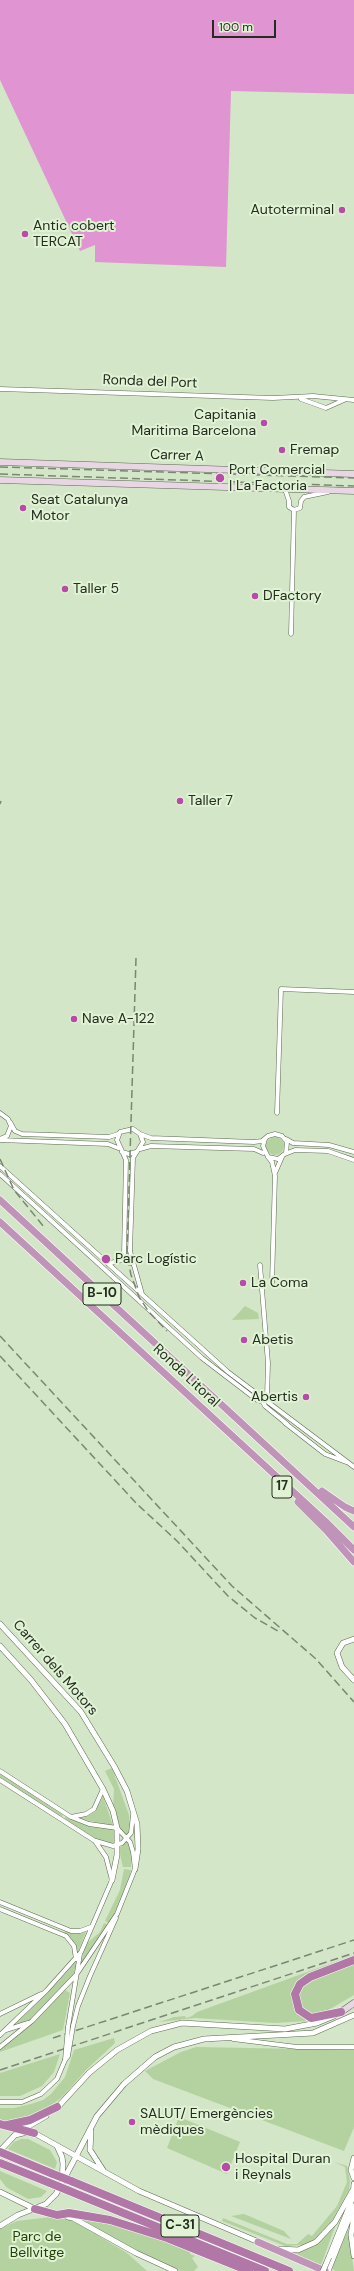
<!DOCTYPE html>
<html>
<head>
<meta charset="utf-8">
<style>
	body { margin:0 }
	#map { position:relative; width:354px; height:2271px; overflow:hidden; background:#d3e6c7; font-family:"DM Sans",sans-serif }
	canvas { display:block }
	.scale { position:absolute; left:212px; top:20px; width:64px; height:18px; box-sizing:border-box; border:2px solid #252c21; border-top:0; padding-left:5px; font-size:12px; line-height:14px; white-space:nowrap; color:#252c21; -webkit-text-stroke:3px #e0f3d4; paint-order:stroke }
</style>
</head>
<body>
<div id="map">
<canvas width="354" height="2271"></canvas>
<div class="scale">100 m</div>
</div>
<script>
const g = document.querySelector('canvas').getContext('2d');
g.lineJoin = 'round';
function fill(path, color) { g.fillStyle = color; g.fill(path, 'evenodd'); }
const toPath = rows => new Path2D(rows.map(r => 'M' + r).join(''));
function stroke(path, color, width, dash) { g.strokeStyle = color; g.lineWidth = width; g.lineCap = dash ? 'butt' : 'round'; g.setLineDash(dash || []); g.stroke(path); }
function drawText(font, color, halo, rows, align = 'center') {
  g.font = font + ' "DM Sans",sans-serif'; g.lineWidth = 4; g.setLineDash([]); g.textBaseline = 'middle'; g.strokeStyle = halo; g.fillStyle = color; for (const [text, x, y, turn = 0] of rows) {
    g.save(); g.translate(x, y); g.rotate((+turn || 0) * Math.PI / 180); g.textAlign = isNaN(turn) ? turn : align; if (halo) g.strokeText(text, 0, 0); g.fillText(text, 0, 0); g.restore();
  }
}
const green = toPath([
	'266 1146a9 9 0 1 1 18 0a9 9 0 1 1-18 0Z',
	[245,1306,258,1313,259,1319,232,1320],
	[112,1768,129,1815,130,1831,127,1835,118,1829,113,1807,114,1789,105,1771],
	[0,1774,63,1815,61,1817,0,1777],
	[103,1796,113,1826,77,1818,86,1817,96,1811],
	[66,1817,83,1824,114,1829,115,1844,101,1842,64,1819],
	[127,1841,132,1854,131,1867,123,1867,120,1854,120,1847],
	[124,1869,131,1870,130,1874,119,1904,109,1923,105,1921,120,1890],
	[104,1923,108,1925,80,1966,86,1944,100,1932],
	[65,1931,75,1934,86,1932,77,1954,74,1943,64,1933],
	[354,1955,354,1958,303,1978,296,2008,306,2021,275,2023,195,2018,159,2022,174,2017,185,2016,186,2018,192,2016,197,2012],
	[77,1961,73,1976,30,2020,10,2028,59,1981],
	[354,1963,354,1995,325,2012,313,2015,303,2009,298,1998,301,1987,305,1983],
	[65,1990,70,1993,63,2030,0,2052,0,2049,37,2018],
	[114,2038,115,2043,86,2070,63,2096,47,2109,39,2113,7,2122,0,2119,0,2108,14,2108,31,2104,43,2100,51,2094,65,2077,74,2050],
	[196,2047,354,2050,354,2127,344,2151,153,2079,145,2071,181,2052],
	[60,2054,54,2072,42,2086,20,2096,0,2096,0,2073],
	[179,2117,240,2142,227,2174,167,2148],
	[21,2139,28,2139,50,2150,57,2162,55,2169,8,2149,14,2142],
	[334,2162,347,2166,350,2181,349,2190,331,2222,313,2241,304,2245,285,2246,222,2221,223,2218,287,2244,297,2244,308,2234,312,2236,337,2206,347,2182,345,2167],
	[0,2171,47,2191,41,2197,28,2199,6,2187,0,2179],
	[244,2214,284,2231,291,2239,231,2216],
	[51,2217,68,2219,84,2227,127,2253,147,2271,0,2271,0,2229,17,2221],
	[82,2219,109,2223,162,2239,190,2252,190,2254,195,2256,192,2258,198,2267,194,2271,181,2271,127,2248],
	[336,2224,321,2265,289,2253,303,2251,314,2246],
	[348,2230,354,2271,335,2271,332,2268]
]);
const water = toPath([
	[0,0,354,0,354,94,231,91,226,267,95,262,95,245,80,251,0,80]
]);
const minor = toPath([
	[0,389,273,398,313,396,354,400],
	[301,399,326,408,344,400],
	[285,489,289,501],
	[289,501,289,507,294,510],
	[294,510,300,508,301,501,304,497,328,492],
	[291,634,294,510],
	[0,1113,8,1119,11,1126,7,1136,0,1139],
	[277,1113,281,989,354,992],
	[10,1122,15,1131,22,1134,109,1137,118,1134],
	[140,1134,151,1138,254,1142,262,1141,268,1136,275,1134,282,1136,287,1142,286,1153,278,1159,268,1157,263,1146,265,1139],
	[286,1139,293,1143,329,1145,354,1152],
	[0,1140,108,1144,118,1148],
	[140,1149,151,1146,254,1149,263,1153],
	[122,1152,129,1154,136,1152],
	[285,1154,295,1150,328,1151,354,1160],
	[268,1157,272,1162,275,1176,272,1283],
	[0,1166,228,1372,354,1467],
	[275,1173,282,1157],
	[0,1174,202,1358,257,1400,263,1402,265,1406,287,1424],
	[122,1260,124,1254,126,1160,117,1140,120,1132,133,1129,140,1134,143,1142,133,1158,130,1251,142,1294],
	[108,1264,124,1259,131,1263],
	[260,1265,268,1363,267,1397,264,1401],
	[285,1423,325,1454,346,1462],
	[0,1771,71,1817,89,1824,117,1828,130,1842,133,1852,135,1869,117,1914,76,1975,32,2021,0,2047],
	[0,1780,95,1841,106,1857,112,1880,81,1952,47,1990,0,2035],
	[71,1817,86,1814,94,1809,103,1789],
	[96,1841,113,1846,122,1843,131,1833,133,1815],
	[0,1902,71,1931,80,1931,91,1927],
	[0,1909,66,1936,74,1946,76,1959],
	[0,2014,41,1994],
	[73,2026,78,2006,90,1976,116,1918],
	[68,2027,80,1954],
	[6,2030,28,2023],
	[233,2039,297,2047,354,2047],
	[0,2102,22,2102,41,2094,57,2079,65,2060]
]);
const tertiary = toPath([
	[0,1624,81,1712,114,1766,127,1791,137,1824,138,1849,135,1869],
	[354,1639,343,1643,337,1653,342,1667,354,1680],
	[0,1646,31,1680,65,1724,103,1789,113,1811,117,1828,117,1855,112,1880],
	[56,2109,89,2073,117,2050,151,2031,182,2023,285,2029,317,2023,334,2016],
	[22,2130,46,2116],
	[91,2131,90,2150,103,2170],
	[0,2151,15,2135,27,2132,36,2134,139,2191,261,2243],
	[354,2158,351,2170,354,2178],
	[62,2183,97,2116,124,2084,155,2057,174,2047,204,2039,313,2033,354,2015],
	[0,2192,35,2209],
	[354,2216,351,2235,354,2256],
	[68,2217,73,2218,136,2253,175,2271],
	[0,2226,18,2215,46,2204,56,2194,62,2183,63,2164,62,2157,57,2146],
	[280,2249,298,2250,316,2242,335,2222,354,2188],
	[329,2257,353,2197,354,2184],
	[328,2271,354,2206]
]);
const secondary = toPath([
	[0,462,354,474],
	[0,480,354,491],
	[341,2012,354,2003]
]);
const trunk = toPath([
	[0,1200,354,1527],
	[0,1222,325,1521,354,1550],
	[322,1491,345,1507,354,1511],
	[298,1502,326,1530,354,1562],
	[258,2242,325,2271]
]);
const motorway = toPath([
	[341,2012,311,2018,299,2010,295,1994,300,1984,310,1977,354,1960],
	[0,2124,34,2133],
	[7,2125,30,2120,57,2107],
	[0,2152,53,2174],
	[0,2163,50,2183],
	[71,2181,289,2271],
	[67,2190,265,2271],
	[35,2209,57,2215,69,2213,110,2220,167,2238,177,2236],
	[167,2238,249,2271]
]);
const rail = toPath([
	[0,467,354,478],
	[0,474,354,486],
	[0,804,1,801],
	[136,958,127,1254,131,1275,139,1297,149,1312,167,1331],
	[0,1159,14,1190,44,1227],
	[0,1336,232,1586,316,1659,354,1702],
	[0,1356,137,1504,177,1541,228,1596,255,1618,278,1631],
	[53,2038,354,1940],
	[0,2070,354,1953]
]);
const minorBridge = toPath([
	[65,2060,68,2056,73,2026],
	[65,2060,68,2027]
]);
const tertiaryBridge = toPath([
	[323,2271,329,2257]
]);
const motorwayBridge = toPath([
	[53,2174,71,2181],
	[50,2183,67,2190]
]);
const markers = [
	[342,210,4,"#b84aa9"],
	[25,234,4,"#b84aa9"],
	[264,423,4,"#b84aa9"],
	[282,450,4,"#b84aa9"],
	[220,478,5,"#b84aa9"],
	[23,508,4,"#b84aa9"],
	[65,589,4,"#b84aa9"],
	[255,596,4,"#b84aa9"],
	[180,801,4,"#b84aa9"],
	[74,1019,4,"#b84aa9"],
	[106,1259,5,"#b84aa9"],
	[243,1283,4,"#b84aa9"],
	[244,1340,4,"#b84aa9"],
	[306,1397,4,"#b84aa9"],
	[132,2122,4,"#b84aa9"],
	[226,2167,5,"#b84aa9"]
];
const shields = [
	[102,1294,38],
	[282,1487,20],
	[180,2226,38]
];
const shieldNames = [
	["B-10",102,1294],
	["17",282,1487],
	["C-31",180,2226]
];
const poiNames = [
	["Autoterminal",334,210,"right"],
	["Antic cobert",33,226],
	["TERCAT",33,242],
	["Capitania",256,415,"right"],
	["Maritima Barcelona",256,431,"right"],
	["Fremap",290,450],
	["Port Comercial",229,470],
	["| La Factoria",229,486],
	["Seat Catalunya",31,500],
	["Motor",31,516],
	["Taller 5",73,589],
	["DFactory",263,596],
	["Taller 7",188,801],
	["Nave A-122",82,1019],
	["Parc Logístic",115,1259],
	["La Coma",251,1283],
	["Abetis",252,1340],
	["Abertis",298,1397,"right"],
	["SALUT/ Emergències",140,2114],
	["mèdiques",140,2130],
	["Hospital Duran",235,2159],
	["i Reynals",235,2175]
];
const streetNames = [
	["Ronda del Port",150,382,2],
	["Carrer A",177,456,2],
	["Ronda Litoral",186,1376,43],
	["Carrer dels Motors",55,1668,49]
];
const parkNames = [
	["Parc de",37,2237],
	["Bellvitge",37,2253]
];
fill(green, '#b4d1a0');
fill(water, '#e094d2');
stroke(minor, '#5a6a4f', 5);
stroke(tertiary, '#5a6a4f', 6);
stroke(secondary, '#5a6a4f', 7);
stroke(trunk, '#fff', 8);
stroke(motorway, '#fff', 9);
stroke(minor, '#fff', 4);
stroke(tertiary, '#fff', 5);
stroke(secondary, '#e8d6e5', 6);
stroke(trunk, '#c093b8', 7);
stroke(motorway, '#b178a7', 8);
stroke(rail, '#7a8772', 1.5, [8, 4]);
stroke(minorBridge, '#5a6a4f', 5, []);
stroke(tertiaryBridge, '#5a6a4f', 6, []);
stroke(motorwayBridge, '#fff', 9, []);
stroke(minorBridge, '#fff', 4);
stroke(tertiaryBridge, '#fff', 5);
stroke(motorwayBridge, '#b178a7', 8);
for (const [x, y, r, color] of markers) { const dot = new Path2D(); dot.arc(x, y, r, 0, 2 * Math.PI); g.fillStyle = color; g.fill(dot); stroke(dot, '#e0f3d4', 1.5); }
for (const [x, y, w] of shields) { const box = new Path2D(); box.roundRect(x - w / 2, y - 11, w, 22, 3); g.fillStyle = '#e0f3d4'; g.fill(box); stroke(box, '#252c21', 1); }
drawText('bold 13px', '#252c21', null, shieldNames);
drawText('14px', '#252c21', '#e0f3d4', poiNames, 'left');
drawText('14px', '#252c21', '#e0f3d4', streetNames);
drawText('14px', '#244104', '#e0f3d4', parkNames);
</script>
</body>
</html>
